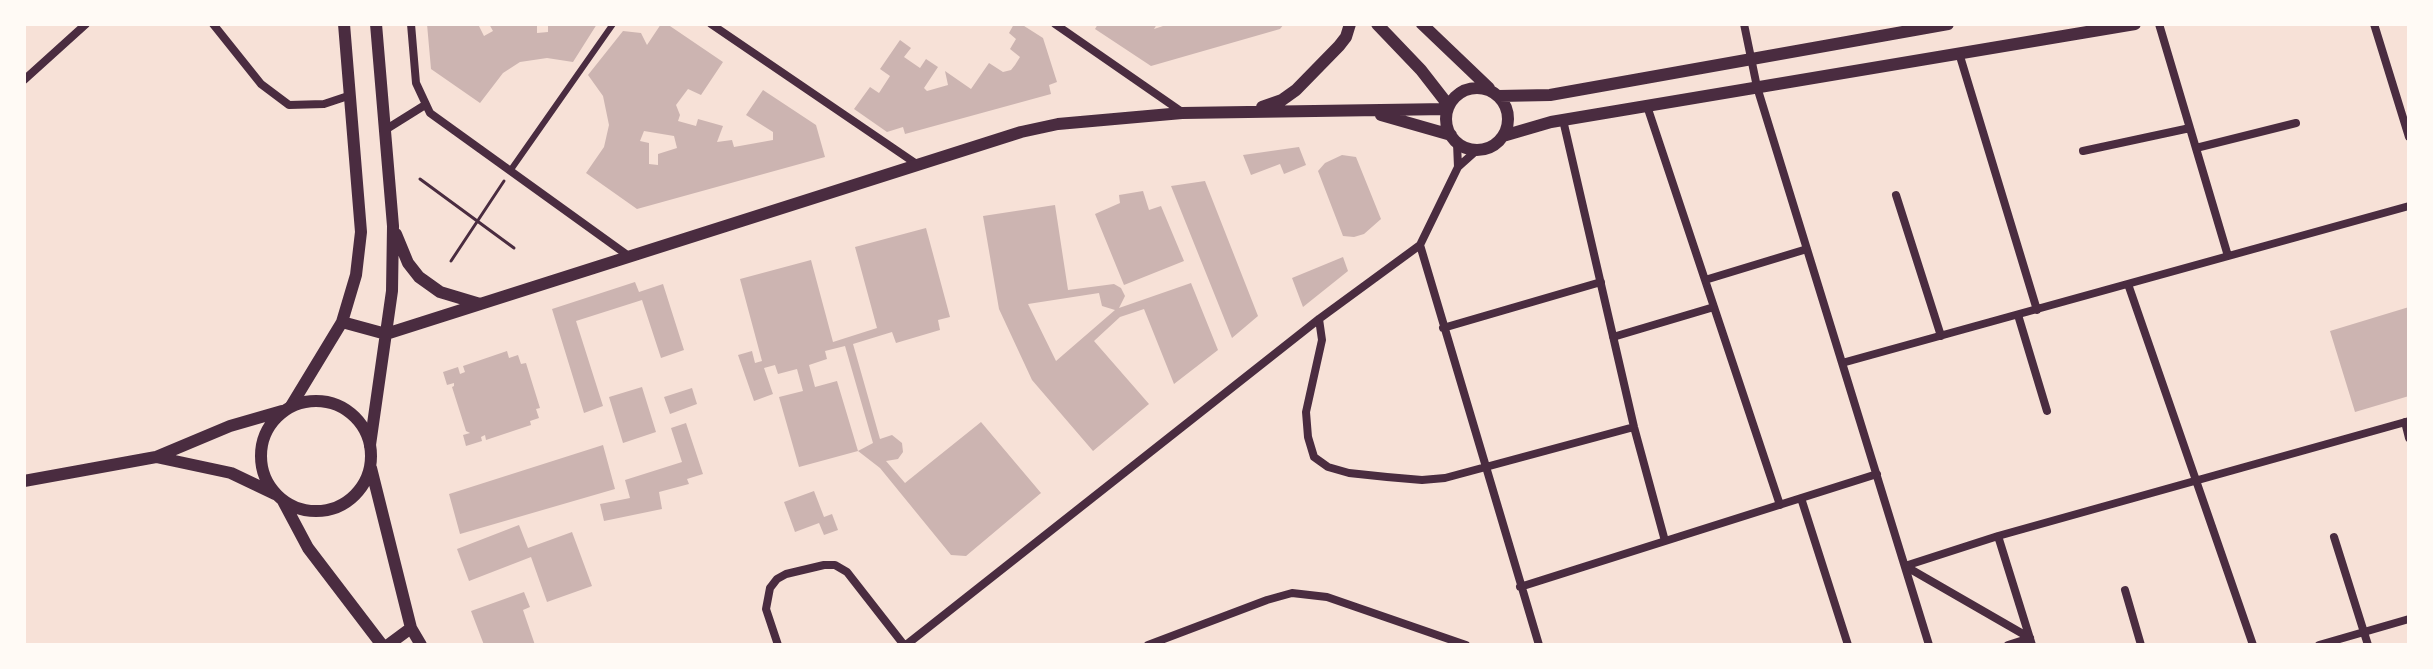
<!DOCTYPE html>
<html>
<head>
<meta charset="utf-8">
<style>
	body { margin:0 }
	#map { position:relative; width:2433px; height:669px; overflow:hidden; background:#f7e1d7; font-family:Karla,sans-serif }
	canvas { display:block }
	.frame { position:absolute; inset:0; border:26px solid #fffaf5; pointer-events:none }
</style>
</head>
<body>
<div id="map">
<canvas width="2433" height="669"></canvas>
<div class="frame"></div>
</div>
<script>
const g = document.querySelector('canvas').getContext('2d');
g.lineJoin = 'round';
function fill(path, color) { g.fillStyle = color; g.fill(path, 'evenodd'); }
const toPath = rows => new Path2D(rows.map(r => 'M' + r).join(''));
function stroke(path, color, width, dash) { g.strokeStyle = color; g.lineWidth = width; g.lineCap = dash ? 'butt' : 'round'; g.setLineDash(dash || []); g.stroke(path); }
const building = toPath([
	[427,24,478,24,484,36,493,31,489,24,537,24,537,33,548,32,548,24,597,24,573,62,547,58,520,62,503,73,480,103,431,69],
	[661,24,667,24,723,62,701,95,688,89,676,105,680,115,678,121,696,126,698,119,723,126,717,142,732,140,734,147,773,140,773,132,746,115,763,90,816,125,825,157,637,209,586,173,604,147,609,125,603,96,588,75,623,31,641,33,647,45],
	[644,131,674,136,677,148,658,154,658,165,649,164,649,143,640,141],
	[1014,24,1021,24,1043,38,1057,82,1049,85,1051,94,905,134,903,127,887,132,854,109,870,87,879,93,890,76,880,69,900,40,911,48,904,57,920,68,926,59,938,67,924,88,927,91,948,85,945,71,971,89,989,63,1003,72,1011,70,1015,65,1020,57,1010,49,1016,39,1009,33],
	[1098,24,1157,24,1154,29,1169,24,1284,24,1280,29,1151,66,1095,29],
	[1299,147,1306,165,1284,174,1280,164,1251,175,1243,155],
	[1342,155,1356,157,1381,219,1364,234,1354,237,1343,236,1318,171,1325,163],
	[1205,181,1258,316,1232,338,1171,186],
	[1143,191,1149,210,1161,206,1184,261,1124,285,1095,214,1120,203,1119,195],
	[1055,205,1068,290,1114,284,1121,288,1125,296,1119,308,1191,283,1218,350,1174,384,1144,309,1120,317,1094,341,1149,404,1093,451,1032,380,999,309,983,216],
	[1099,293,1102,306,1115,310,1056,361,1028,304],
	[926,228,950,317,938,320,940,330,896,343,892,332,853,344,880,439,892,435,902,443,903,452,898,459,886,461,905,483,981,422,1041,493,966,556,951,555,880,468,858,451,799,467,779,397,803,391,797,369,778,374,775,365,764,368,773,394,754,401,738,355,752,351,755,363,762,361,740,279,811,260,833,342,877,328,855,247],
	[845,346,873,443,858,451,837,381,815,387,809,365,827,359,825,351],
	[1343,257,1348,271,1303,307,1292,278],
	[635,282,639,292,663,284,684,350,661,358,642,300,576,321,603,406,584,413,552,309],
	[2409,307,2409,396,2355,412,2330,331],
	[507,351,509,358,518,355,521,364,526,363,540,408,536,409,539,418,530,421,531,425,486,440,485,435,481,437,482,441,466,446,463,435,470,433,466,431,452,387,454,386,454,383,447,385,443,372,458,367,460,374,465,372,463,366],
	[642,387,656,432,623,443,609,397],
	[692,388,697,404,670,414,664,397],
	[686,423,703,474,687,479,689,484,659,492,662,509,604,521,600,504,630,498,625,480,682,462,671,428],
	[603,445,615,489,460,534,449,494],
	[814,491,824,517,832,514,838,530,824,535,819,523,795,532,784,502],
	[519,525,528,548,572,532,592,586,547,602,531,557,469,581,457,549],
	[524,592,530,607,523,610,535,645,484,645,471,611]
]);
const path = toPath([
	[420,179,514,248],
	[451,261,504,181]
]);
const pedestrian = toPath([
	[510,171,613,24]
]);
const minor = toPath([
	[213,24,261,84,289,105,324,104,348,96],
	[411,24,416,83,430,113,630,257],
	[711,24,918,165],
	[1055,24,1182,112],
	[1744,24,1757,87,1929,645],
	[2159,24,2228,256],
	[2374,24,2409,137],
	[1959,53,2037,310],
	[24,80,86,24],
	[1647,106,1780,505],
	[1563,120,1634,427,1665,541],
	[385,130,425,105],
	[1457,143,1458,167,1477,150],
	[2196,148,2296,123],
	[2083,151,2190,128],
	[1458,167,1420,245,1539,645],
	[1896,195,1941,336],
	[1705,280,1807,249],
	[2128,284,2253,645],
	[2018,315,2047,411],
	[1319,319,1322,340,1306,412,1308,437,1314,457,1328,467,1349,473,1387,477,1422,480,1445,478,1634,427],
	[1443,328,1601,282],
	[1613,337,1714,307],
	[1842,363,2409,206],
	[2405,422,2409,438],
	[1801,498,1848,645],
	[1998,536,2032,645],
	[2334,537,2368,645],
	[1905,566,1998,536,2409,421],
	[1905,566,2030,638],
	[1520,587,1877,474],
	[2125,590,2141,645],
	[778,645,766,609,770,588,777,579,786,574,824,565,835,565,847,572,904,645],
	[906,645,1319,319,1420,245],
	[1148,645,1267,600,1292,593,1327,597,1466,645],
	[2008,645,2030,638],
	[2319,645,2409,619]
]);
const secondary = toPath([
	[1377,24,1421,70,1449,106],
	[1422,24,1489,88],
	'1446 119a31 31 0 1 1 62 0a31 31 0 1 1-62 0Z',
	[1499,96,1550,95,1948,24],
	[1262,107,1282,100,1296,90,1339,46,1346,37,1350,24],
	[1381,115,1451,135],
	[1503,136,1551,122,2135,24],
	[396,234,408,263,419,277,440,292,480,304],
	[342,322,386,334,1021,132,1058,124,1182,113,1447,109],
	[291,406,342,322,356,275,361,232,344,24],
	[370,445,392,291,393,226,376,24]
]);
const primary = toPath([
	'261 456a55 55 0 1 1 110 0a55 55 0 1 1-110 0Z',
	[156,457,231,473,275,494],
	[371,468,411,628,421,645],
	[24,481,156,457,230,426,282,411],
	[283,501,308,548,382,645],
	[388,645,411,628]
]);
fill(building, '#ccb4b1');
stroke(path, '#4a2c40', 3);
stroke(pedestrian, '#4a2c40', 6);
stroke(minor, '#4a2c40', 8);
stroke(secondary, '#4a2c40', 12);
stroke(primary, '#4a2c40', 12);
</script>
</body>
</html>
